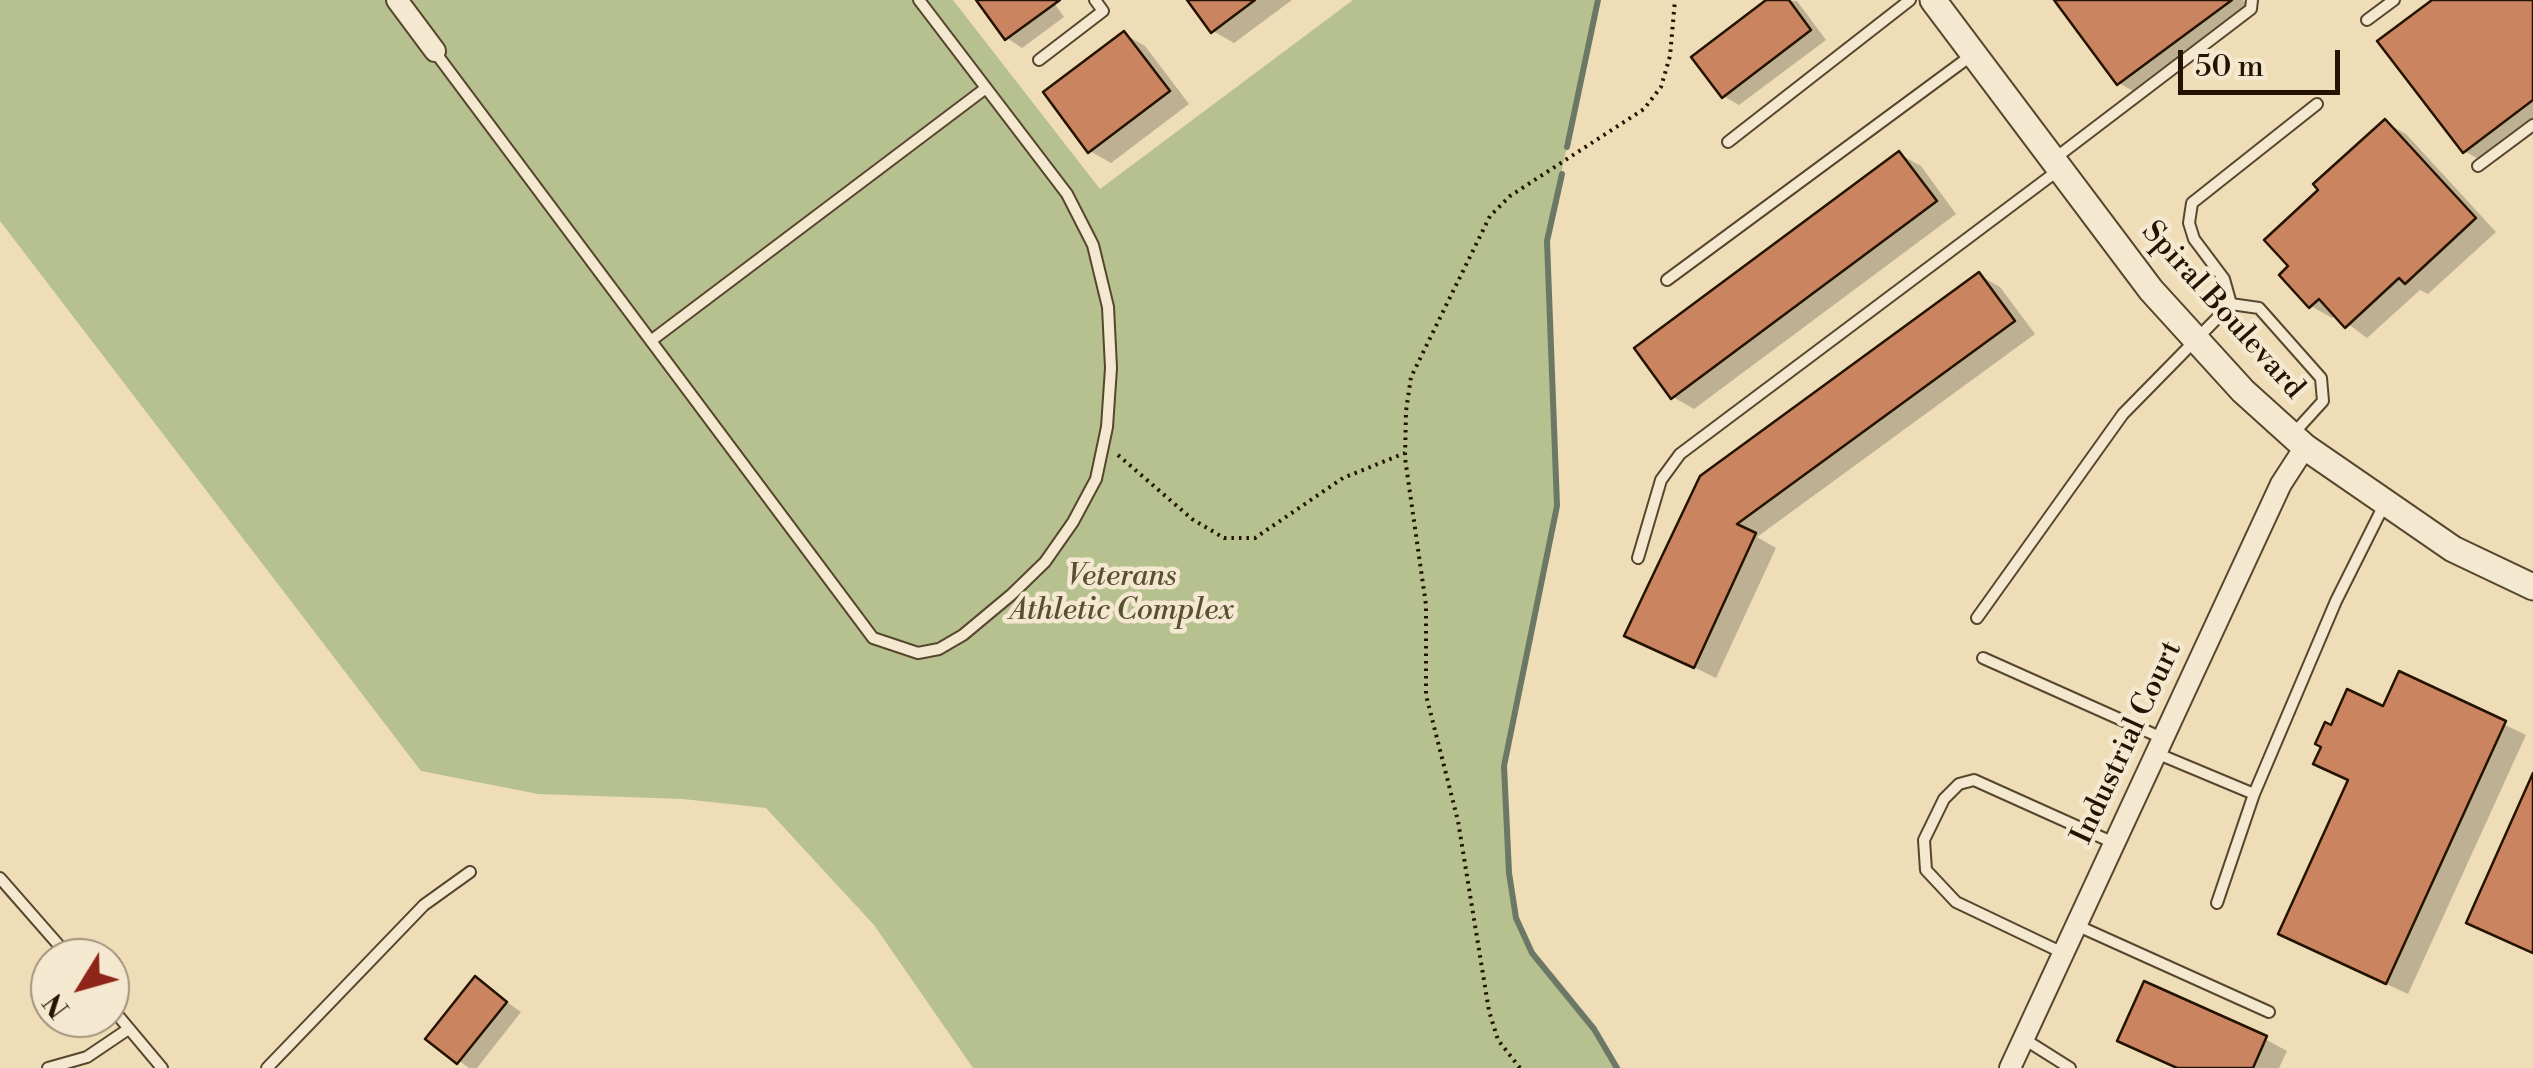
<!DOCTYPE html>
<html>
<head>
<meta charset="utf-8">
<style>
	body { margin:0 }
	#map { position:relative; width:2533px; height:1068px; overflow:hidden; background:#eeddb7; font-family:"Libre Bodoni",serif }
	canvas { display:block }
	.north { position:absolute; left:30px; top:938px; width:100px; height:100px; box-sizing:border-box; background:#f4e9d0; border:2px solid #a1937d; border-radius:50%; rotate:233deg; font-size:28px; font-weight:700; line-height:40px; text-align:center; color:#241300 }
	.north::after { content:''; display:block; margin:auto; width:35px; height:45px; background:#8f2418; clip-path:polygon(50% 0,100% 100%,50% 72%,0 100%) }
	.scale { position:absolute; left:2178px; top:50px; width:162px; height:45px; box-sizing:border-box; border:5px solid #241300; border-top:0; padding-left:12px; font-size:30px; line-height:35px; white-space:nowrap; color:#241300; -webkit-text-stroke:8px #f4e9d0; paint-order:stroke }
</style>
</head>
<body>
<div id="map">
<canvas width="2533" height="1068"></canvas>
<div class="north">N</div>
<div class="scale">50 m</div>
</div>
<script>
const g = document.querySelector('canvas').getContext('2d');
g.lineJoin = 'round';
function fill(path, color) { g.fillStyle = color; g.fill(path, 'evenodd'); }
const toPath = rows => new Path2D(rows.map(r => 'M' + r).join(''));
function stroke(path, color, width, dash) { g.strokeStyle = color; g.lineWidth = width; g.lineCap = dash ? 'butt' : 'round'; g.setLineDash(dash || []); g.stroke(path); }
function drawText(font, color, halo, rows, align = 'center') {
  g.font = font + ' "Libre Bodoni",serif'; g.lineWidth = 9; g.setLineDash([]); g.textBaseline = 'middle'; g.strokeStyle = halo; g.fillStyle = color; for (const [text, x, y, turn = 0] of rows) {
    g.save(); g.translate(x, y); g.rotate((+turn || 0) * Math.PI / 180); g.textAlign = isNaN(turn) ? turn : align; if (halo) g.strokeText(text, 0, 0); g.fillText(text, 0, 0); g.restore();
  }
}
const green = toPath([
	[0,0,953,0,1100,189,1353,0,1598,0,1547,241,1557,506,1504,766,1509,873,1516,918,1532,953,1594,1029,1617,1068,973,1068,874,925,766,808,683,799,538,794,421,771,0,221]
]);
const shadow = toPath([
	[979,0,1052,0,1064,17,1022,48,1007,38],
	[1190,0,1292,0,1234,43,1213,31],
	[1770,0,1797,1,1826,40,1739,105,1723,96],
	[2058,0,2243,0,2252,12,2140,95,2119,83],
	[2436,0,2533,0,2533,128,2486,163,2464,151],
	[1124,34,1145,46,1189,104,1111,163,1090,151],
	[2385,122,2406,134,2496,232,2428,294,2420,290,2367,338,2336,315,2332,318,2311,306,2292,266,2322,190],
	[1899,154,1921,166,1956,214,1694,409,1673,397],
	[1979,275,2000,287,2035,334,1757,537,1776,548,1716,678,1628,635],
	[2400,675,2526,735,2408,994,2302,945,2350,781,2316,763,2333,728,2384,709],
	[475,980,521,1012,477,1068,469,1068,429,1039],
	[2265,1039,2287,1051,2279,1068,2176,1068,2120,1040]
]);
const stream = toPath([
	[1567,147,1598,0],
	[1562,174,1547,241,1557,506,1504,766,1509,873,1516,918,1532,953,1594,1029,1617,1068]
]);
const building = toPath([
	[976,0,1060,0,1005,40,976,0],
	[1187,0,1255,0,1211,33,1187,0],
	[1766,0,1789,0,1811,30,1722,98,1691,57,1766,0],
	[2054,0,2232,0,2117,85,2054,0],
	[2432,0,2533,0,2533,100,2463,153,2377,41,2432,0],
	[1124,31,1170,91,1088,153,1043,92,1124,31],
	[2385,119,2476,218,2405,284,2399,278,2345,328,2319,299,2309,308,2279,275,2288,266,2264,240,2318,190,2313,184,2385,119],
	[1899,151,1937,201,1671,399,1634,348,1899,151],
	[1979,272,2015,321,1737,524,1756,533,1694,668,1624,636,1700,476,1979,272],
	[2399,671,2506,721,2386,984,2278,934,2348,780,2313,764,2321,747,2315,744,2325,722,2331,725,2347,689,2383,706,2399,671],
	[2533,773,2533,953,2466,923,2533,773],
	[475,976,507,1002,457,1064,425,1039,475,976],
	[2144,981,2267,1036,2253,1068,2177,1068,2117,1041,2144,981]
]);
const path = toPath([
	[1118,455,1192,519,1224,538,1255,538,1343,478,1405,453],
	[1520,1068,1498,1040,1489,1011,1458,821,1426,695,1426,605,1405,458,1406,411,1411,377,1490,216,1510,196,1644,109,1661,87,1670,56,1675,0]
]);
const service = toPath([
	[2367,20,2394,0],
	[435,52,873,638,918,653,939,649,963,635,1011,595,1045,562,1073,522,1096,479,1107,427,1111,368,1108,307,1093,245,1067,194,919,0],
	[1039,60,1103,11,1095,0],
	[1728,142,1910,0],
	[2054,159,2251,9,2252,0],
	[2478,166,2533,125],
	[1667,280,1972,55],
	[2231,304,2224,279,2194,239,2189,223,2192,203,2317,104],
	[652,340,986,88],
	[1638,558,1661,480,1680,454,2060,169],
	[1977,618,2123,414,2231,304,2259,308,2321,378,2323,401,2293,434],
	[1983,658,2162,738],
	[2156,753,2254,794],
	[0,878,70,958],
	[2217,903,2254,794,2336,601,2385,503],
	[2076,925,2269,1012],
	[2063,953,1956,902,1926,870,1924,840,1944,799,1959,784,1974,780,2114,843],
	[110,1006,162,1068],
	[2024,1039,2070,1068],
	[48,1068,87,1057,127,1030],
	[267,1068,424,905,470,872]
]);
const minor = toPath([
	[397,0,435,51],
	[2010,1068,2281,484,2305,447]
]);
const tertiary = toPath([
	[1933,0,2151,290,2243,391,2305,447,2453,549,2533,587]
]);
const streetNames = [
	["Spiral Boulevard",2222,311,48],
	["Industrial Court",2128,743,-65]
];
const parkNames = [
	["Veterans",1122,578],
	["Athletic Complex",1122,612]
];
fill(green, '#b7c18f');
fill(shadow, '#0003');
stroke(stream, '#6b7866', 6);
fill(building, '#ca8560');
stroke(building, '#241300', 2.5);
stroke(service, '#56462e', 14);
stroke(minor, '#56462e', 24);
stroke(tertiary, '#56462e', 29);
stroke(path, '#241300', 4, [2.5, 5]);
stroke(service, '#f4e9d0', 10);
stroke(minor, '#f4e9d0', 20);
stroke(tertiary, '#f4e9d0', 25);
drawText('30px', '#241300', '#f4e9d0', streetNames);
drawText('italic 30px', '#575032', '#f4e9d0', parkNames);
</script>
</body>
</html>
